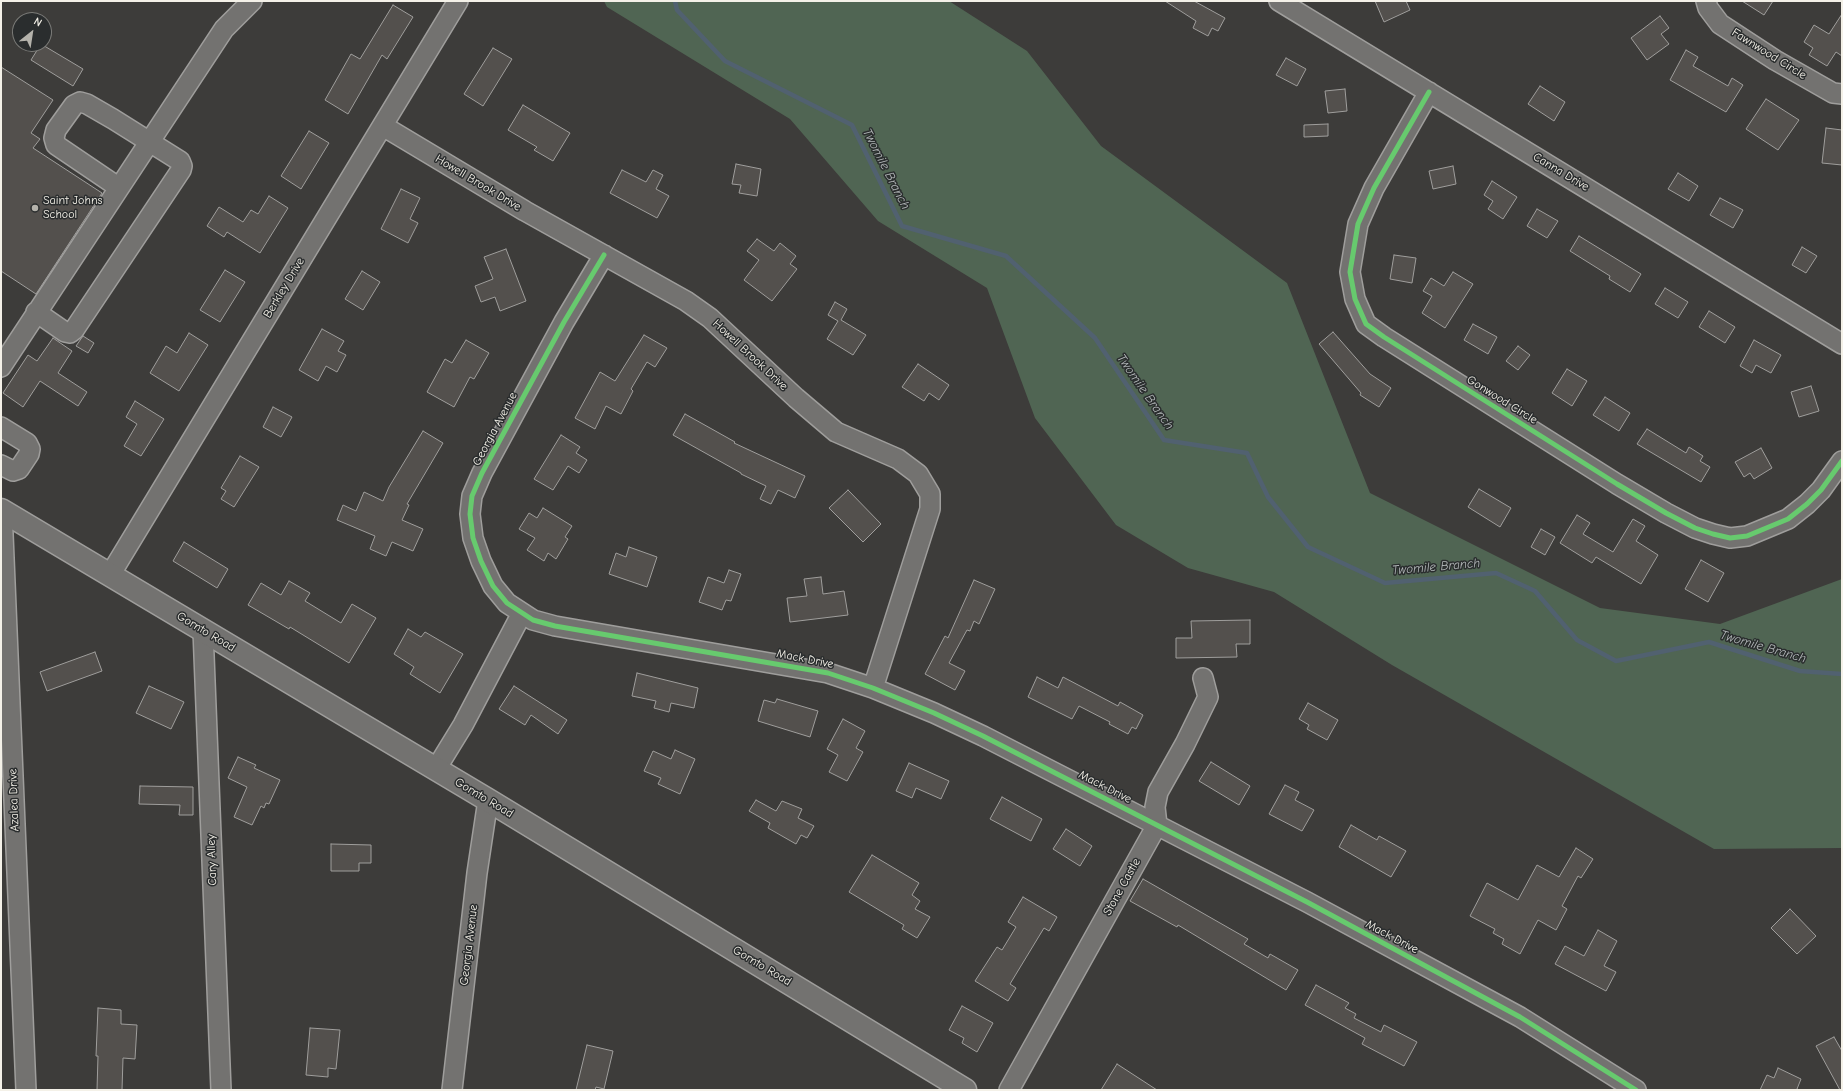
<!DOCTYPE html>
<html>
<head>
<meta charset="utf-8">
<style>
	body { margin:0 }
	#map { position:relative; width:1843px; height:1091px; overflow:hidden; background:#3d3c3a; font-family:"Comic Neue",sans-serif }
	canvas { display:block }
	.frame { position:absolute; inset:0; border:2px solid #f4f1e8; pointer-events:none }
	.north { position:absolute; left:12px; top:12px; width:40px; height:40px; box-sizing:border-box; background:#2a2d2e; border:1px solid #7b7b78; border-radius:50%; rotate:30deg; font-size:11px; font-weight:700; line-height:16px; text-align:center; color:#f4f1e8 }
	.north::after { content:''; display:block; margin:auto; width:14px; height:18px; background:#b4b2ab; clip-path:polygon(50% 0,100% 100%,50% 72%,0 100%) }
</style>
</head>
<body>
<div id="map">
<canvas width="1843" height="1091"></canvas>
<div class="frame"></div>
<div class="north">N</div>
</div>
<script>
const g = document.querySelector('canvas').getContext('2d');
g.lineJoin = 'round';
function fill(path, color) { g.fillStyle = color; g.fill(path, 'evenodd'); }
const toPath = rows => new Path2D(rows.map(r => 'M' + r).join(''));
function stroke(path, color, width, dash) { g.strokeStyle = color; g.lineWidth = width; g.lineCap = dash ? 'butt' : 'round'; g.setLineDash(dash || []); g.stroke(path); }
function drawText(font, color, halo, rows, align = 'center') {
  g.font = font + ' "Comic Neue",sans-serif'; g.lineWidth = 3; g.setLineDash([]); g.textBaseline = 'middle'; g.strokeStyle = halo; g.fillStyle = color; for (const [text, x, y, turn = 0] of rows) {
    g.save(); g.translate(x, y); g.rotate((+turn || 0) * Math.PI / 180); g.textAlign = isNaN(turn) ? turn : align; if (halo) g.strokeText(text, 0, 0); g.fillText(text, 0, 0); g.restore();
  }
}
const green = toPath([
	[604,1,949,1,1027,51,1101,146,1287,283,1370,493,1600,608,1720,624,1842,579,1842,848,1714,849,1392,665,1274,592,1188,568,1116,525,1035,418,987,288,878,221,790,119,607,7]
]);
const stream = toPath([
	[675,1,677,10,725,61,852,125,902,226,1006,256,1095,338,1164,440,1247,453,1268,497,1308,547,1385,583,1496,573,1535,591,1577,640,1616,661,1709,642,1800,671,1842,674]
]);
const building = toPath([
	[1165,1,1194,1,1225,18,1218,31,1212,28,1208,36,1193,28,1196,21,1165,1],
	[1375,1,1406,1,1410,10,1384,22,1375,1],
	[1742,1,1773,1,1764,15,1742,1],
	[393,5,413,17,387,59,382,55,348,114,325,100,351,54,360,59,393,5],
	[1842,14,1842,56,1836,52,1827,66,1809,55,1813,48,1804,42,1814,25,1829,34,1842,14],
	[1660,16,1669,28,1661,34,1669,44,1647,60,1631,38,1660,16],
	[41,44,83,69,73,86,31,60,41,44],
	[493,48,512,59,483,106,464,94,493,48],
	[1686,50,1698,57,1693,66,1728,86,1732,78,1743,85,1726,112,1670,80,1686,50],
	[1286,58,1306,69,1297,86,1276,75,1286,58],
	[1,67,53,100,31,133,40,139,33,148,102,193,36,294,1,271,1,67],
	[1540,86,1565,102,1554,121,1528,104,1540,86],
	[1345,89,1347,111,1328,113,1325,91,1345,89],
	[1766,99,1799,120,1778,150,1746,129,1766,99],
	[523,105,570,133,553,161,534,150,537,147,508,130,523,105],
	[1328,124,1328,136,1304,137,1304,125,1328,124],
	[1826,128,1842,130,1842,165,1822,163,1826,128],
	[309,131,329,143,301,189,281,176,309,131],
	[736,164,761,169,757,196,739,193,741,185,732,184,736,164],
	[1453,166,1456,184,1433,189,1429,171,1453,166],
	[622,170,646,182,653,170,663,175,656,189,669,196,657,218,610,193,622,170],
	[1678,173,1698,186,1689,201,1668,189,1678,173],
	[1492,181,1517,197,1503,219,1488,209,1493,201,1484,195,1492,181],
	[401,189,420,198,410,219,418,223,408,243,381,229,401,189],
	[269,196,288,208,260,253,227,232,224,237,207,226,219,207,243,222,251,210,258,214,269,196],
	[1720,198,1743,210,1733,228,1710,215,1720,198],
	[1537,209,1558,221,1547,238,1527,226,1537,209],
	[1579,236,1641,274,1630,292,1609,279,1610,276,1570,251,1579,236],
	[757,239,774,251,780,243,796,256,790,264,797,269,772,301,744,280,759,260,747,251,757,239],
	[1802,247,1817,256,1806,273,1792,265,1802,247],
	[506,249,526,301,500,311,495,297,481,302,475,286,493,279,484,257,506,249],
	[1394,255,1416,258,1412,283,1390,279,1394,255],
	[225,270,245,282,220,322,200,310,225,270],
	[362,271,380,282,363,310,345,299,362,271],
	[1453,272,1473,284,1445,328,1422,313,1432,296,1423,291,1431,278,1444,286,1453,272],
	[1665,288,1688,302,1678,318,1655,304,1665,288],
	[835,302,847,309,841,320,866,335,853,355,827,339,838,321,828,315,835,302],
	[1709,311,1735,327,1725,343,1699,327,1709,311],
	[1473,324,1497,337,1488,354,1464,340,1473,324],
	[322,329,344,341,338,351,346,355,337,372,326,366,318,381,299,370,322,329],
	[1333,332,1370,374,1391,388,1379,407,1360,395,1361,393,1319,344,1333,332],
	[189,333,208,345,179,391,150,373,166,346,177,353,189,333],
	[644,335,667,348,655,367,647,362,631,389,633,391,621,414,606,406,595,429,575,418,600,372,615,381,644,335],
	[83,336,94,343,88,353,76,346,83,336],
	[53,338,72,351,58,373,87,392,78,406,40,381,23,407,3,393,28,355,37,361,53,338],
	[466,340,489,353,474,379,470,377,454,407,427,392,445,359,452,363,466,340],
	[1754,340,1781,355,1771,373,1756,365,1752,373,1740,366,1754,340],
	[1518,346,1530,355,1518,370,1506,361,1518,346],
	[918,364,949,385,939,400,929,393,924,401,902,387,918,364],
	[1567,369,1587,381,1572,406,1552,393,1567,369],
	[1811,386,1819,411,1799,417,1791,392,1811,386],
	[1605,397,1630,413,1619,431,1593,415,1605,397],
	[135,401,164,419,141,456,124,446,137,424,126,417,135,401],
	[273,407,292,417,281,437,263,427,273,407],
	[685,414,735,442,734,443,805,476,795,498,778,490,771,504,760,499,766,486,741,474,741,473,673,435,685,414],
	[1647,429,1686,453,1689,447,1703,456,1700,461,1710,467,1701,482,1637,444,1647,429],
	[423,431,443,443,407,504,409,505,402,520,423,529,413,551,392,542,386,556,370,549,375,536,337,520,343,505,356,511,364,492,383,501,389,487,423,431],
	[561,435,580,447,576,453,587,460,579,473,568,466,553,490,534,479,561,435],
	[1761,448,1772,468,1754,479,1750,473,1744,477,1735,462,1761,448],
	[240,456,259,467,234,507,221,499,226,491,221,488,240,456],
	[1479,489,1511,508,1500,527,1468,507,1479,489],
	[848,490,881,524,863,542,829,508,848,490],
	[543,508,572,526,565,537,568,539,556,559,548,553,544,561,527,550,535,538,519,529,529,513,537,518,543,508],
	[1577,515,1590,523,1583,534,1613,552,1633,519,1645,526,1636,541,1658,555,1641,584,1596,557,1592,563,1560,543,1577,515],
	[1541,529,1555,537,1545,555,1531,547,1541,529],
	[184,542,228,569,217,588,173,561,184,542],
	[629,547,657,557,647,587,609,574,616,553,626,557,629,547],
	[1701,560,1724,573,1708,602,1685,589,1701,560],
	[729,570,741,574,731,601,726,600,722,610,699,602,708,577,724,583,729,570],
	[821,577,823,594,844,591,848,615,790,622,787,598,807,596,804,579,821,577],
	[974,580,995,589,979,624,974,621,970,631,967,630,949,663,965,671,955,690,925,674,945,636,948,638,974,580],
	[289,581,310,593,305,601,341,623,352,604,376,618,349,663,290,627,289,629,248,605,261,583,281,595,289,581],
	[1250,620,1250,644,1236,644,1237,657,1176,658,1176,638,1192,638,1191,621,1250,620],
	[408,629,421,637,425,632,463,654,440,693,410,674,414,667,394,654,408,629],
	[95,652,102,671,47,691,40,672,95,652],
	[637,673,698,688,694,708,671,703,669,712,654,708,656,701,632,696,637,673],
	[1037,677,1058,688,1063,677,1118,706,1120,702,1143,715,1136,729,1132,727,1128,734,1109,724,1110,722,1079,706,1072,719,1028,697,1037,677],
	[149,686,184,702,171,729,136,713,149,686],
	[514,686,567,720,558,734,531,715,525,725,499,709,514,686],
	[777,699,818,711,810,737,758,721,764,700,775,703,777,699],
	[1308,703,1338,720,1327,740,1307,729,1309,725,1299,719,1308,703],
	[843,719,865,731,856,748,863,752,847,781,829,772,838,755,827,749,843,719],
	[675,750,695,759,680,794,658,784,661,778,644,771,653,751,671,759,675,750],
	[238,757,256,765,254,768,280,780,269,804,266,803,264,808,261,806,252,825,234,817,247,787,228,778,238,757],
	[1211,762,1250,786,1239,805,1199,781,1211,762],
	[909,763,949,781,941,799,916,788,912,798,896,791,909,763],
	[1285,785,1299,792,1295,800,1314,810,1302,831,1269,814,1285,785],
	[140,786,193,787,193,815,179,815,180,805,139,804,140,786],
	[1002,797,1042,819,1031,841,990,819,1002,797],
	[756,800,776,811,782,801,802,809,798,818,814,826,807,838,801,835,796,844,768,828,770,823,749,811,756,800],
	[1351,825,1377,840,1379,836,1406,851,1391,877,1339,847,1351,825],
	[1066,829,1092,846,1080,866,1053,849,1066,829],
	[331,844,371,845,371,863,359,863,359,871,331,871,331,844],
	[1576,848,1593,859,1581,878,1578,876,1562,906,1567,909,1556,930,1538,920,1520,954,1502,944,1504,939,1493,933,1495,929,1470,916,1487,883,1518,900,1537,865,1559,877,1576,848],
	[872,855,919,883,912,895,920,901,915,909,930,917,917,938,902,929,904,925,849,892,872,855],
	[1143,879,1248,939,1244,944,1268,958,1270,954,1298,970,1286,990,1178,925,1177,927,1130,901,1143,879],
	[1023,897,1057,917,1049,931,1044,928,1010,984,1016,988,1008,1001,975,981,997,947,1002,950,1016,927,1008,922,1023,897],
	[1790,909,1816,936,1797,954,1771,928,1790,909],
	[1598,930,1617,941,1604,966,1616,972,1606,991,1555,964,1565,946,1584,956,1598,930],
	[1316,985,1349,1003,1345,1008,1356,1014,1354,1018,1381,1032,1384,1025,1417,1042,1404,1066,1362,1044,1365,1038,1305,1005,1316,985],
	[962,1006,993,1023,977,1052,962,1043,964,1038,949,1030,962,1006],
	[98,1008,121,1010,121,1024,137,1025,135,1059,123,1058,122,1090,97,1090,98,1056,96,1056,98,1008],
	[310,1028,340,1030,336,1069,328,1068,328,1077,306,1075,310,1028],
	[1834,1037,1842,1051,1842,1090,1840,1090,1816,1046,1834,1037],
	[587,1045,613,1051,604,1089,596,1087,595,1090,576,1090,587,1045],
	[1117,1064,1157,1090,1101,1090,1117,1064],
	[1778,1068,1801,1079,1797,1089,1799,1090,1760,1090,1767,1075,1774,1078,1778,1068]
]);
const minor = toPath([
	[1279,1,1842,344],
	[1706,1,1708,8,1720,24,1775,60,1833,93,1842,94],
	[1429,92,1374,188,1358,224,1350,272,1355,299,1366,324,1384,337,1617,484,1666,513,1695,528,1713,534,1730,538,1747,536,1788,519,1807,504,1821,490,1842,461],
	[383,126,525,211,686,301,710,318,796,398,836,432,898,459,918,474,930,494,930,509,873,688],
	[604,255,564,322,482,473,472,496,470,514,473,538,481,561,493,586,507,603,533,620,555,626,828,673,873,688,934,713,983,736,1307,902,1520,1017,1636,1090],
	[36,312,65,332,70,333,74,330,181,170,182,166,180,161,113,119,87,104,80,102,74,105,56,130,54,138,56,145,118,187],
	[1,367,224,29,252,1],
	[1,427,27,443,30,449,29,454,19,469,13,471,1,465],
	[2,510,26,1090],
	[110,575,458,1],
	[203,630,221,1090],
	[436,769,463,725,522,613],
	[452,1090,477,873,488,800],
	[1009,1090,1157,825,1155,807,1158,792,1185,744,1208,697,1203,678]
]);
const major = toPath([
	[1,510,488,800,965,1090]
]);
const cycleway = toPath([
	[1429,92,1374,188,1358,224,1350,272,1355,299,1366,324,1384,337,1617,484,1666,513,1695,528,1713,534,1730,538,1747,536,1788,519,1807,504,1821,490,1842,461],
	[604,255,564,322,482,473,472,496,470,514,473,538,481,561,493,586,507,603,533,620,555,626,828,673,873,688,934,713,983,736,1307,902,1520,1017,1636,1090]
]);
const markers = [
	[35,208,4,"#b4b2ab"]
];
const streetNames = [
	["Fawnwood Circle",1769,54,32],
	["Canna Drive",1561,172,31],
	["Howell Brook Drive",478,183,31],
	["Berkley Drive",284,288,-59],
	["Howell Brook Drive",750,355,43],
	["Gonwood Circle",1502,400,32],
	["Georgia Avenue",495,429,-62],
	["Gornto Road",206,632,31],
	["Mack Drive",805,659,11],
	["Mack Drive",1105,787,27],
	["Gornto Road",484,798,31],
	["Azalea Drive",14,800,-92],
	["Cary Alley",212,860,-92],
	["Stone Castle",1122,887,-61],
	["Mack Drive",1392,937,28],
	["Georgia Avenue",469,945,-83],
	["Gornto Road",762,966,31]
];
const poiNames = [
	["Saint Johns",43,201],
	["School",43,215]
];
const waterNames = [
	["Twomile Branch",886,169,63],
	["Twomile Branch",1145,392,55],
	["Twomile Branch",1436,567,-5],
	["Twomile Branch",1763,647,16]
];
fill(green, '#506553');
stroke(stream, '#516170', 4.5);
fill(building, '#53504d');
stroke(building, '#9f9e9c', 1);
stroke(minor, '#9f9e9c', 22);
stroke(major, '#9f9e9c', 25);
stroke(minor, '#737270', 19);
stroke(major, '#737270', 22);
stroke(cycleway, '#67ca6e', 5);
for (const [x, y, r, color] of markers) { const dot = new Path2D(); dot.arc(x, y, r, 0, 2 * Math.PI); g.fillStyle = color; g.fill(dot); stroke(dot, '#2a2d2e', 1.5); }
drawText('12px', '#f4f1e8', '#2a2d2e', streetNames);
drawText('12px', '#f4f1e8', '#2a2d2e', poiNames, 'left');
drawText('italic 13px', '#b4b9ba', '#2a2d2e', waterNames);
</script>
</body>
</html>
